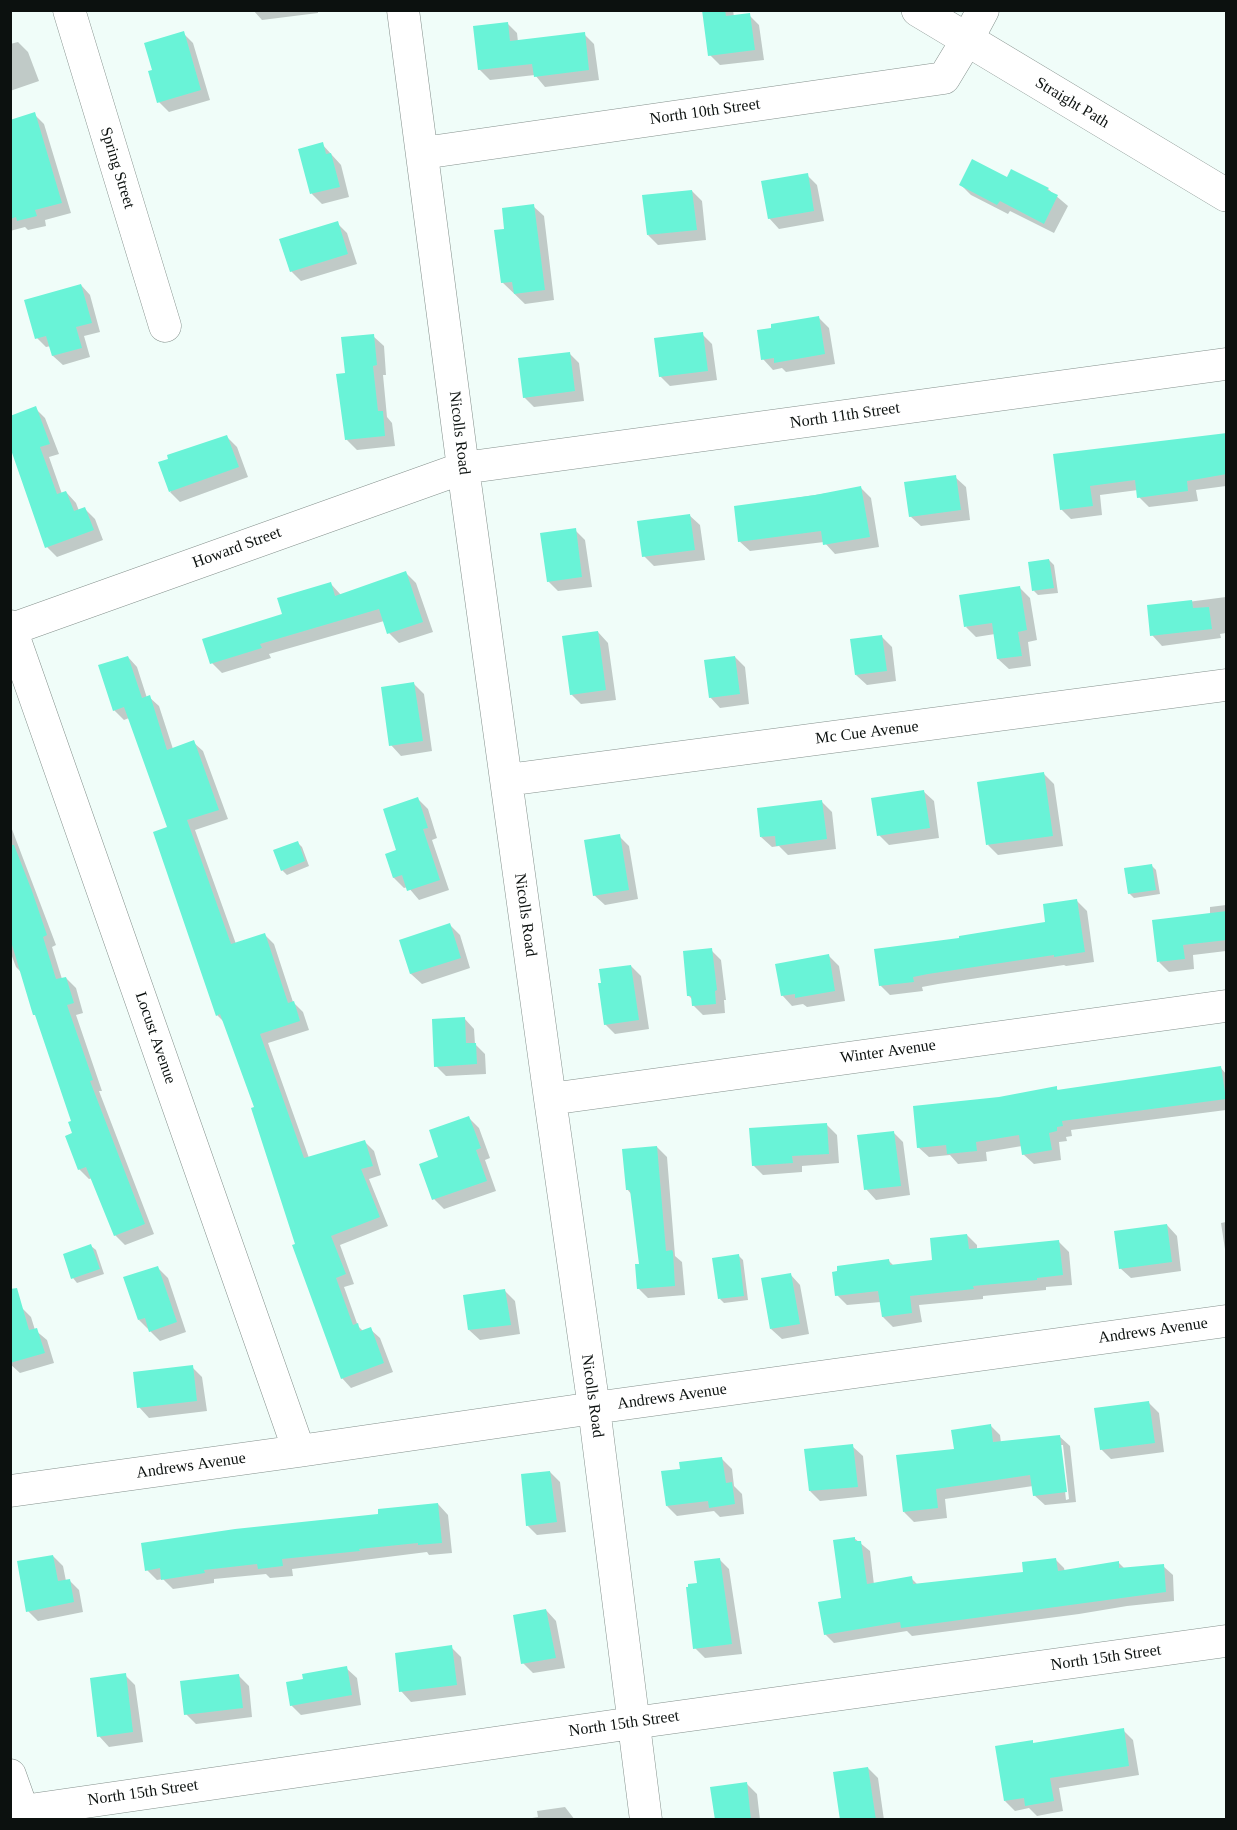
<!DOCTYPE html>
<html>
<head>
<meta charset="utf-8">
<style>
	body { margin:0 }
	#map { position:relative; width:1237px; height:1830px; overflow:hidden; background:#f0fdf9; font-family:Georgia,serif }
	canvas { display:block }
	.frame { position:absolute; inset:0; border:12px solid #0c110f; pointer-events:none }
</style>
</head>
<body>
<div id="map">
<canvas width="1237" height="1830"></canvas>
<div class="frame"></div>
</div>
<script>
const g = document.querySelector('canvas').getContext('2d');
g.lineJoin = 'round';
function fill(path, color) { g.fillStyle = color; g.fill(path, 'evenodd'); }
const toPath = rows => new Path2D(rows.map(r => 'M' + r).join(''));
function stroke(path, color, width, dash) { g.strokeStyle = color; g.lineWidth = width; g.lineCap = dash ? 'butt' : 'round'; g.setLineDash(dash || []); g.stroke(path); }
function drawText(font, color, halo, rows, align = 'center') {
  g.font = font + ' Georgia,serif'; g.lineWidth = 4.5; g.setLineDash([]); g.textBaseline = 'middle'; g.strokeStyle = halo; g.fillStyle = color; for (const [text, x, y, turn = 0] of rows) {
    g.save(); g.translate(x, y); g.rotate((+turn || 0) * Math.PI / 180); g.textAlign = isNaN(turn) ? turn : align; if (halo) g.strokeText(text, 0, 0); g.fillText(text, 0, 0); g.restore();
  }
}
const shadow = toPath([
	[253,10,318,10,318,13,262,20],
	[704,10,733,10,734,17,749,15,759,25,764,60,720,65,710,55],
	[507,23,517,33,518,42,584,34,594,44,599,80,545,87,535,75,490,80,479,69],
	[183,33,193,43,210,100,169,112,159,102,154,71],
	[18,42,28,52,39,81,10,91,10,44],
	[34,114,44,124,71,213,45,220,46,226,28,230,25,227,10,231,10,177],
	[322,144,341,165,349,197,322,204,312,194,300,150],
	[807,175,817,185,824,221,779,229,769,218],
	[1008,179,1048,189,1068,206,1054,233,1010,211,1008,214,971,195,961,185],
	[692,191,702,201,706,240,658,245,648,235],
	[533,206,544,216,554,300,525,304,502,282,506,230],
	[337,223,347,233,357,264,301,281,291,271],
	[81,285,90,295,100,332,84,336,90,357,63,365,53,356,51,346,46,347,37,338],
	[819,318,829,328,835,364,786,372,782,368,773,370,763,359],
	[702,334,712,344,717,380,670,386,660,376],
	[373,336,384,346,386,375,383,375,387,417,392,423,395,446,357,450,347,440,346,374],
	[569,353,579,363,584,401,534,407,524,397],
	[35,408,45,418,59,454,49,457,62,494,66,492,76,503,79,511,85,509,95,519,103,540,57,557,47,547],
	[1226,434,1226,486,1196,490,1198,501,1149,507,1139,497,1138,490,1100,495,1102,515,1071,519,1061,509,1054,456],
	[227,437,237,447,248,477,180,502,170,492],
	[955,477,966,487,970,520,921,526,910,516],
	[861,488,871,498,879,547,835,554,824,542,750,551,739,541,736,507],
	[689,515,700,525,705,560,654,566,644,556],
	[575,530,585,540,592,587,558,591,548,581],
	[1049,560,1054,565,1058,593,1038,595,1034,591],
	[406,573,416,583,433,632,399,643,389,633,384,621,269,654,271,658,222,673,212,663,331,584,341,595],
	[1020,588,1030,598,1037,640,1028,642,1031,666,1009,669,998,659,995,634,976,637,966,627],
	[1226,597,1226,633,1220,634,1221,638,1162,646,1152,635,1149,607],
	[598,632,608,643,616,700,581,704,571,694],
	[882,637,892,647,896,681,867,685,856,675],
	[128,657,137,667,147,698,149,697,159,706,173,749,193,742,203,751,228,819,195,830,236,944,265,935,274,944,293,1002,303,1012,309,1030,268,1043,309,1158,365,1142,374,1151,381,1175,369,1179,388,1226,340,1245,354,1284,344,1287,358,1326,363,1331,370,1329,380,1338,393,1372,351,1388,342,1378,297,1245,256,1108,225,1023,217,1015,169,828,129,718,124,720,114,710],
	[735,657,745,667,749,704,720,708,710,697],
	[414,684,424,694,432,751,401,756,391,745],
	[1044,774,1054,784,1063,846,998,855,988,845],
	[923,791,934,801,939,838,889,845,879,835],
	[418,799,428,809,437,838,432,840,449,890,419,900,408,887,404,888,394,878,387,855,398,851],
	[822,802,832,812,836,849,788,855,779,846,772,847,761,837],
	[10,824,56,945,52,947,62,979,66,978,76,988,83,1013,76,1015,102,1091,99,1091,154,1234,125,1245,115,1235,93,1178,89,1179,79,1169,73,1122,23,974,16,967,10,951],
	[619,836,629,846,638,899,605,905,594,895],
	[298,843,302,847,309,866,287,875,282,870],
	[1152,866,1156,870,1160,894,1134,898,1129,893],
	[1077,901,1087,911,1094,962,1066,966,1064,965,938,984,922,987,923,991,890,995,880,985,961,939,1047,923],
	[1226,905,1226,951,1193,955,1194,969,1169,972,1159,962,1210,915,1210,907],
	[450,925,460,935,470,968,422,984,411,974,401,941],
	[711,950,721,960,726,1000,724,1000,725,1013,703,1015,693,1005,693,1000,689,996],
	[829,956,839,966,845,1001,807,1007,803,1004,792,1006,782,995],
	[631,966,641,976,649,1029,615,1034,605,1024],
	[464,1018,474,1029,475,1044,485,1054,486,1074,446,1076,436,1066],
	[1221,1068,1226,1074,1226,1110,1071,1130,1072,1136,1066,1137,1067,1141,1059,1142,1061,1160,1034,1164,1023,1154,1022,1146,986,1152,987,1161,958,1164,950,1155,929,1157,918,1147,999,1098,1056,1088,1060,1092],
	[469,1118,479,1128,490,1158,485,1160,496,1191,444,1209,434,1199,440,1158],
	[827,1125,837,1135,839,1163,802,1166,802,1172,763,1175,753,1165],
	[893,1132,903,1142,910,1195,876,1200,866,1189],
	[657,1147,667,1157,675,1256,682,1262,685,1295,648,1298,638,1288,640,1265,632,1195,627,1189],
	[1226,1222,1226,1256,1221,1223],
	[1167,1225,1177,1236,1181,1271,1131,1278,1120,1268],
	[967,1235,977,1245,977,1250,1059,1242,1069,1252,1072,1285,1046,1287,1046,1290,983,1296,983,1299,919,1305,922,1322,893,1327,883,1317,881,1302,847,1305,837,1295,888,1260,894,1266,934,1261],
	[91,1246,96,1250,104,1274,77,1283,73,1278],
	[738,1255,743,1260,748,1300,724,1303,720,1299],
	[158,1268,168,1278,186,1332,160,1341,139,1320],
	[790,1274,800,1285,809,1334,782,1339,771,1329],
	[505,1291,515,1301,520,1334,480,1340,469,1330],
	[21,1307,31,1317,35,1330,47,1340,54,1363,20,1373,10,1364,10,1310],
	[192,1367,202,1377,207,1411,149,1418,139,1407],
	[1149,1403,1159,1413,1164,1452,1111,1459,1101,1449],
	[990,1425,1000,1435,1001,1443,1059,1436,1070,1446,1076,1502,1045,1505,1034,1495,1033,1486,945,1499,947,1518,914,1522,904,1512,956,1450],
	[1060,1445,1063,1445,1069,1499,1066,1500],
	[852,1446,863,1456,867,1496,820,1501,810,1491],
	[722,1459,732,1469,734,1486,742,1494,744,1514,720,1517,714,1511,677,1516,667,1506,682,1470],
	[550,1472,560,1482,566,1532,537,1535,527,1525],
	[438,1504,448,1515,452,1553,429,1555,427,1552,292,1569,293,1576,270,1578,266,1574,214,1579,214,1583,173,1589,163,1579,157,1580,147,1570,380,1515],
	[854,1538,870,1551,874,1585,911,1578,918,1585,1025,1573,1055,1559,1064,1568,1065,1572,1118,1562,1125,1569,1163,1566,1173,1575,1174,1601,1127,1606,1079,1614,912,1636,907,1631,834,1643,825,1634,843,1599],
	[53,1556,63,1566,66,1581,69,1580,79,1590,83,1612,38,1621,28,1611],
	[719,1559,729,1569,742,1654,705,1658,695,1648,699,1584],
	[546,1610,556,1621,565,1668,533,1673,523,1663],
	[451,1647,461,1657,466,1695,411,1702,401,1691],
	[346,1668,357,1678,361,1705,301,1715,291,1705],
	[125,1675,135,1685,143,1742,109,1747,99,1736],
	[239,1676,249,1686,252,1717,196,1724,186,1714],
	[1123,1730,1133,1740,1139,1775,1059,1788,1063,1811,1037,1816,1029,1808,1015,1811,1005,1801,1032,1742,1035,1744],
	[868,1768,878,1778,884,1820,842,1820],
	[747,1784,757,1794,760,1820,716,1820],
	[565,1807,575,1820,520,1820,538,1817,537,1811]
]);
const building = toPath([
	[702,10,725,10,726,16,750,13,755,50,708,56],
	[508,22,510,41,585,32,589,70,534,77,532,64,478,70,473,26],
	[184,31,201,90,157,103,148,71,152,70,144,43],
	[35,112,62,203,35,210,37,216,17,221,16,217,10,219,10,120],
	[323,142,326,154,331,153,340,187,310,194,298,149],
	[972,159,1007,177,1011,169,1049,188,1047,190,1058,195,1044,224,1000,201,997,205,959,185],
	[808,173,814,211,768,219,761,181],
	[692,190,697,230,647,235,642,195],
	[534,204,545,290,514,294,512,282,501,283,494,230,504,229,502,208],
	[338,221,348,254,290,272,279,239],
	[81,284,92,323,76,327,82,348,52,356,46,336,35,339,24,300],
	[819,316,825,354,774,363,774,358,761,360,757,330,771,328,771,324],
	[703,332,708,371,659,377,654,338],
	[374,334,377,365,373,366,378,411,383,411,385,436,345,440,336,374,345,373,341,337],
	[570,352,575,391,523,398,518,358],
	[36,406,50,444,40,447,57,494,66,491,74,511,85,507,94,530,45,548,10,447,10,416],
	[1227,433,1227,474,1187,481,1188,491,1137,498,1135,480,1090,486,1093,506,1060,510,1053,454],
	[227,435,239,467,169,492,158,462,168,459,167,455],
	[956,475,961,510,909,517,904,482],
	[861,486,870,537,823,545,821,531,738,542,734,506,815,495],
	[690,514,695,550,642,557,637,521],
	[576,528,582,577,547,582,540,533],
	[1049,559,1054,588,1032,591,1028,562],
	[406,571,423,622,387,634,379,609,260,644,262,648,210,664,202,639,282,614,277,598,331,582,335,596],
	[1020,586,1027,630,1018,632,1022,656,997,659,992,623,964,627,959,595],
	[1192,600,1193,608,1209,607,1212,629,1150,636,1147,605],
	[598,631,606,690,570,695,562,636],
	[882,635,887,671,855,675,850,639],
	[128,656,142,698,150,695,167,750,194,740,219,810,187,820,231,944,265,933,288,1003,294,1001,300,1021,260,1034,304,1158,365,1140,373,1166,361,1169,380,1217,331,1236,346,1274,336,1278,353,1325,358,1323,360,1331,371,1327,384,1363,341,1379,292,1245,295,1244,251,1108,254,1107,220,1014,216,1016,153,832,167,827,124,707,113,711,98,665],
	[735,656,740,694,709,698,704,660],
	[414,682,423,741,389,746,381,687],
	[1044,772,1053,836,986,845,977,782],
	[924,790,930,828,877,836,871,798],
	[418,797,428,828,423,829,440,880,407,891,402,875,393,878,385,854,396,850,383,809],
	[822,800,827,839,776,846,775,836,760,837,757,808],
	[620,834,629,890,593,896,584,840],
	[298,841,305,861,281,871,273,850],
	[10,845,14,845,32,891,47,935,43,937,56,979,66,977,74,1003,67,1005,93,1080,90,1081,145,1224,114,1236,86,1167,78,1170,65,1136,72,1133,68,1122,71,1121,35,1015,33,1015,10,938],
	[1152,864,1156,890,1128,894,1124,868],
	[1077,899,1085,952,1054,957,1054,955,928,974,913,977,914,982,879,986,874,949,959,938,959,936,1045,922,1043,904],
	[1227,911,1227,940,1183,945,1185,959,1157,962,1152,920],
	[450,923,461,958,410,974,399,940],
	[712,948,717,990,715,991,716,1004,692,1006,691,996,687,996,683,951],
	[829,954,835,991,795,998,795,994,781,996,775,964],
	[631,965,639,1020,604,1025,598,983,601,983,599,969],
	[465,1017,466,1043,476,1043,477,1064,434,1067,432,1019],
	[1221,1066,1226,1099,1062,1121,1063,1126,1057,1127,1057,1131,1049,1133,1052,1150,1022,1155,1019,1135,976,1142,977,1151,947,1154,946,1145,917,1148,913,1106,999,1097,1057,1086,1057,1090],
	[469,1116,481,1148,476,1150,487,1181,432,1200,419,1164,438,1157,429,1130],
	[827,1123,829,1154,792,1156,793,1163,752,1166,749,1128],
	[894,1131,901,1186,864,1190,857,1135],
	[657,1146,666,1251,672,1250,673,1252,675,1286,637,1289,635,1264,639,1264,630,1190,626,1190,622,1149],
	[1167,1224,1172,1262,1119,1269,1114,1231],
	[967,1234,969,1249,1059,1240,1063,1275,1037,1278,1037,1280,973,1286,974,1289,910,1296,912,1313,882,1317,878,1291,835,1296,832,1272,837,1271,837,1266,889,1259,890,1265,932,1260,930,1238],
	[91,1244,100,1269,71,1279,63,1254],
	[739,1254,744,1296,718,1299,712,1258],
	[158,1266,177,1322,149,1332,145,1318,138,1320,123,1277],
	[791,1273,800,1324,770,1329,761,1278],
	[17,1288,29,1330,37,1328,45,1353,10,1363,10,1289],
	[505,1289,511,1325,468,1330,463,1295],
	[193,1365,197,1401,137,1408,133,1372],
	[1149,1401,1155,1443,1100,1450,1094,1408],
	[991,1424,993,1442,1060,1435,1067,1492,1033,1496,1030,1475,936,1489,938,1508,903,1512,896,1455,954,1449,951,1430],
	[853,1444,858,1487,809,1491,804,1449],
	[722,1457,726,1483,732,1482,735,1504,709,1508,708,1501,666,1506,661,1471,680,1469,679,1462],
	[550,1471,557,1522,526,1526,521,1474],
	[438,1503,442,1543,418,1545,418,1543,359,1549,360,1551,282,1559,283,1566,258,1569,257,1564,204,1570,205,1573,161,1580,160,1568,145,1571,141,1543,235,1529,378,1514,378,1509],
	[855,1537,855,1541,861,1541,867,1584,912,1576,913,1584,1023,1572,1022,1562,1056,1558,1058,1571,1119,1561,1119,1568,1164,1564,1166,1592,901,1628,900,1622,824,1635,818,1602,841,1598,833,1540],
	[53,1555,58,1581,70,1579,74,1602,26,1612,17,1561],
	[720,1558,732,1644,693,1649,686,1587,688,1587,688,1584,697,1583,694,1561],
	[546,1609,556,1658,521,1664,513,1615],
	[452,1645,457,1685,399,1692,395,1653],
	[347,1666,352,1695,290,1706,286,1682,303,1679,302,1674],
	[126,1673,133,1732,97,1737,90,1678],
	[239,1674,243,1708,184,1715,180,1681],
	[1124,1728,1129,1766,1050,1778,1054,1801,1025,1806,1024,1798,1004,1801,995,1746,1033,1740,1033,1743],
	[868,1767,876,1820,840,1820,833,1772],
	[747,1782,751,1820,715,1820,710,1787]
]);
const minor = toPath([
	[69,10,165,326],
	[403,10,463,468,550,1099,594,1408,646,1820],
	[423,153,944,78,967,40,983,10],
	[10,626,299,1451],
	[12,629,463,468,1226,364],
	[507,780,1226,685],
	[550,1099,1226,1006],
	[10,1491,299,1451,594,1408,1226,1321],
	[10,1775,26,1820],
	[23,1811,633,1723,1226,1641]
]);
const major = toPath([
	[918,10,1226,195]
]);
const streetNames = [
	["Straight Path",1072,103,31],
	["North 10th Street",705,112,-8],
	["Spring Street",117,168,73],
	["North 11th Street",845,416,-8],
	["Nicolls Road",459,433,83],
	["Howard Street",237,548,-20],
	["Mc Cue Avenue",867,733,-7],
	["Nicolls Road",525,915,82],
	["Locust Avenue",155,1038,71],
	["Winter Avenue",888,1052,-8],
	["Andrews Avenue",1153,1331,-8],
	["Nicolls Road",592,1396,82],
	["Andrews Avenue",672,1397,-8],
	["Andrews Avenue",191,1466,-8],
	["North 15th Street",1106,1658,-8],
	["North 15th Street",624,1724,-8],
	["North 15th Street",143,1793,-8]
];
fill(shadow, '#0003');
fill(building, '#69f3d7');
stroke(minor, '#85918d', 33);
stroke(major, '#85918d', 34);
stroke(minor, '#fff', 32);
stroke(major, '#fff', 33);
drawText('16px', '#0c110f', '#fff', streetNames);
</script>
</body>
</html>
